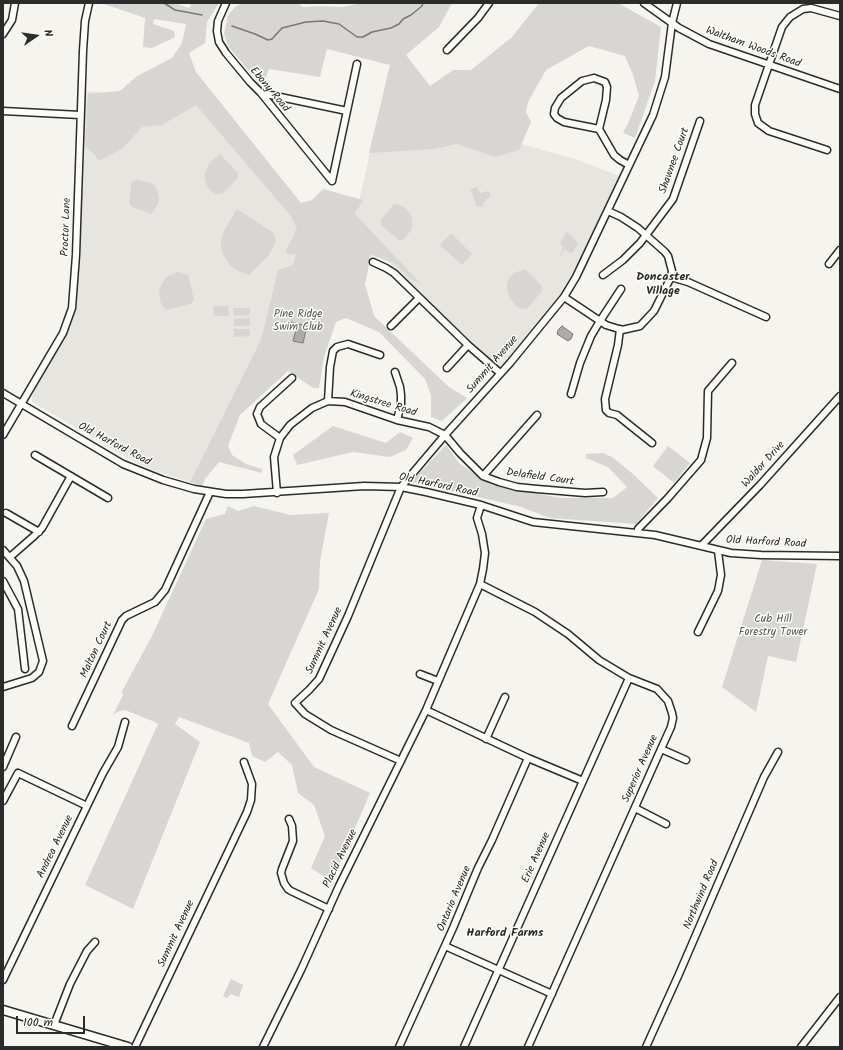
<!DOCTYPE html>
<html>
<head>
<meta charset="utf-8">
<style>
	body { margin:0 }
	#map { position:relative; width:843px; height:1050px; overflow:hidden; background:#f5f4ef; font-family:Kalam,sans-serif }
	canvas { display:block }
	.frame { position:absolute; inset:0; border:4px solid #2b2b2b; pointer-events:none }
	.north { position:absolute; left:16px; top:16px; width:40px; height:40px; -webkit-text-stroke:3px #fdfcf7; paint-order:stroke; rotate:77deg; font-size:11px; font-weight:700; line-height:16px; text-align:center; color:#2b2b2b }
	.north::after { content:''; display:block; margin:auto; width:14px; height:18px; background:#2b2b2b; clip-path:polygon(50% 0,100% 100%,50% 72%,0 100%) }
	.scale { position:absolute; left:16px; top:1016px; width:69px; height:18px; box-sizing:border-box; border:2px solid #2b2b2b; border-top:0; padding-left:5px; font-size:12px; line-height:14px; white-space:nowrap; color:#2b2b2b; -webkit-text-stroke:3px #fdfcf7; paint-order:stroke }
</style>
</head>
<body>
<div id="map">
<canvas width="843" height="1050"></canvas>
<div class="frame"></div>
<div class="north">N</div>
<div class="scale">100 m</div>
</div>
<script>
const g = document.querySelector('canvas').getContext('2d');
g.lineJoin = 'round';
function fill(path, color) { g.fillStyle = color; g.fill(path, 'evenodd'); }
const toPath = rows => new Path2D(rows.map(r => 'M' + r).join(''));
function stroke(path, color, width, dash) { g.strokeStyle = color; g.lineWidth = width; g.lineCap = dash ? 'butt' : 'round'; g.setLineDash(dash || []); g.stroke(path); }
function drawText(font, color, halo, rows, align = 'center') {
  g.font = font + ' Kalam,sans-serif'; g.lineWidth = 3; g.setLineDash([]); g.textBaseline = 'middle'; g.strokeStyle = halo; g.fillStyle = color; for (const [text, x, y, turn = 0] of rows) {
    g.save(); g.translate(x, y); g.rotate((+turn || 0) * Math.PI / 180); g.textAlign = isNaN(turn) ? turn : align; if (halo) g.strokeText(text, 0, 0); g.fillText(text, 0, 0); g.restore();
  }
}
const built = toPath([
	[164,66,303,230,293,265,278,270,261,339,190,482,155,471,133,461,32,402,33,390,70,319,83,91,126,94],
	[374,135,514,142,576,159,619,176,578,263,558,299,543,319,503,364,496,365,353,228]
]);
const green = toPath([
	[101,3,174,3,189,8,192,3,219,3,207,22,205,43,189,53,196,72,301,203,312,200,323,189,363,200,355,214,421,284,411,279,394,263,371,255,365,284,374,316,449,387,467,398,442,421,431,417,431,395,425,379,379,332,346,318,336,322,324,357,319,388,313,388,288,371,240,415,228,446,232,455,246,464,262,469,262,473,219,462,205,479,202,486,190,482,261,339,278,270,293,265,296,253,294,255,285,253,297,228,290,215,196,105,162,125,142,127,123,148,99,161,95,155,85,146,88,94,120,91,137,76,172,58,182,43,186,24,154,19,153,24,174,31,175,37,152,48,143,47,145,18],
	[244,3,297,3,303,7,317,6,343,7,362,3,452,3,439,27,406,55,430,86,453,70,471,70,512,37,539,3,618,3,661,27,655,81,635,138,623,133,629,121,639,96,633,75,625,56,589,46,546,70,528,102,526,112,531,122,519,150,495,157,457,144,434,149,369,153,390,65,327,49,320,77,269,69,265,81,258,82,228,46,224,34,228,15,236,6],
	[220,154,238,173,238,178,222,194,216,194,211,191,207,186,205,180,205,173,210,162],
	[137,180,151,183,155,186,158,193,159,198,158,204,151,214,132,207,129,203,132,181],
	[477,187,480,193,488,191,491,195,483,204,484,206,477,207,470,189],
	[394,204,400,205,406,208,412,217,412,229,405,238,400,241,381,225,381,220],
	[237,209,274,233,276,242,269,255,249,275,240,272,230,265,224,256,221,248,221,239,224,231],
	[566,232,570,234,578,243,573,252,570,253,565,249,560,256,563,247,560,244],
	[451,233,472,254,462,265,440,245],
	[525,269,542,286,542,291,527,309,520,308,515,305,510,298,507,290,507,283,510,277,514,273],
	[178,272,188,275,194,300,191,304,167,310,163,307,160,301,159,290,164,280,168,276],
	[213,306,228,306,229,316,214,316],
	[233,308,250,308,250,315,234,316],
	[250,318,250,326,234,326,234,319],
	[234,329,250,329,250,336,234,337],
	[333,426,386,443,400,432,413,438,406,450,390,457,353,452,297,465,293,455],
	[446,445,460,464,492,485,560,498,613,498,627,487,608,467,586,458,586,454,603,453,612,457,633,474,658,498,636,524,550,518,521,507,470,495,411,482],
	[668,446,690,463,674,483,653,466],
	[228,506,238,511,254,506,290,515,329,513,320,561,319,589,268,704,314,767,370,793,332,882,311,868,325,836,314,805,298,793,292,765,278,752,265,762,252,756,249,743,179,717,175,724,200,742,133,909,85,885,158,724,155,722,125,710,119,711,113,715,123,695,122,691,151,638,206,519,225,514],
	[762,560,817,564,796,662,768,656,756,712,722,687],
	[231,979,243,985,239,997,231,994,227,998,223,996]
]);
const water = toPath([
	[291,322,307,326,303,343,293,341,296,330,289,329,291,322],
	[562,326,573,334,571,339,568,341,557,334,558,330,562,326]
]);
const stream = toPath([
	[164,3,175,10,202,15],
	[232,26,255,34,268,40,272,39,282,28,306,22,323,21,339,24,357,37,363,37,372,32,391,28,399,24,403,19,411,15,422,6,423,3]
]);
const minor = toPath([
	[226,3,218,21,217,31,219,42,226,53,250,82,261,93,332,181],
	[644,3,679,28,709,44,840,89],
	[3,34,12,20,15,3],
	[447,50,478,18,489,3],
	[594,78,605,82,607,87,606,100,599,129,564,122,557,118,554,114,555,108,561,98,582,81,594,78],
	[261,93,347,111],
	[3,111,80,115],
	[599,129,614,155,620,160,629,165],
	[827,150,769,131,758,123,755,114,755,105,782,27,790,17,803,9,811,8,840,16],
	[332,181,357,64],
	[373,262,386,268,394,273,468,345,500,373],
	[829,264,840,250],
	[603,275,623,260,640,243,673,199,700,121],
	[671,277,688,282,766,317],
	[564,297,606,325,622,330,640,326,654,311,671,277,672,271,668,256,665,252,638,228,621,217,608,211],
	[391,326,419,298],
	[620,329,618,345,605,399,606,410,609,413,617,415,652,443],
	[447,368,468,345],
	[395,372,400,387,401,395,401,404,397,420],
	[3,393,123,464,163,480,194,489,226,494,243,494,364,486,401,487,426,492,481,505,533,522,655,535,731,553,761,555,840,556],
	[571,394,580,363,591,336,600,321,621,289],
	[328,401,330,367,333,351,337,347,348,344,380,355],
	[3,435,63,333,72,308,76,255,83,51,85,21,89,3],
	[280,438,290,425,312,408,328,401,345,402,397,420,429,427,445,435,460,453,483,476,499,482,517,487,537,489,585,493,603,492],
	[35,455,108,498],
	[483,476,537,415],
	[277,493,274,457,280,438,261,424,257,414,260,407,292,378],
	[6,513,39,532],
	[638,532,638,529,668,498,701,460,707,438,708,391,732,363],
	[701,546,760,485,840,396],
	[3,550,17,566,24,581,43,661,39,672,32,678,3,687],
	[10,557,34,536,42,528,71,476],
	[3,581,18,609,25,669],
	[480,584,535,612,568,634,599,660,629,678,657,689,668,701,672,713,673,718,671,727,661,749,528,1047],
	[698,632,718,591,721,575,718,551],
	[420,674,438,681],
	[426,710,528,758,583,781],
	[72,726,122,620,126,616,155,602,165,590,210,492],
	[486,739,505,697],
	[661,749,686,760],
	[401,761,331,730,305,714,295,703,309,690,319,679,348,616,401,487,445,435,510,363,564,297,576,277,653,115,665,77,672,23,677,3],
	[3,767,16,737],
	[3,801,18,773,87,806],
	[635,808,666,824],
	[289,819,292,826,293,841,282,869,281,873,284,883,288,889,291,891,329,909],
	[445,946,552,994],
	[3,980,103,773,118,747,125,722],
	[54,1025,70,984,87,951,95,942],
	[135,1047,247,812,251,800,252,784,244,762],
	[263,1047,301,970,339,886,426,710,480,584,483,569,485,553,482,534,477,518,481,505],
	[399,1047,453,928,478,868,492,840,528,758],
	[464,1047,629,678],
	[646,1047,679,974,764,777,778,752],
	[801,1047,840,997]
]);
const major = toPath([
	[3,1010,128,1047]
]);
const streetNames = [
	["Waltham Woods Road",753,48,20],
	["Ebony Road",269,90,50],
	["Shawnee Court",675,161,-70],
	["Proctor Lane",67,227,-88],
	["Summit Avenue",493,365,-49],
	["Kingstree Road",383,404,17],
	["Old Harford Road",114,445,28],
	["Waldor Drive",764,465,-48],
	["Delafield Court",540,478,8],
	["Old Harford Road",438,486,12],
	["Old Harford Road",766,543,3],
	["Summit Avenue",325,641,-65],
	["Malton Court",97,650,-65],
	["Superior Avenue",641,769,-66],
	["Andrea Avenue",56,847,-64],
	["Erie Avenue",537,858,-66],
	["Placid Avenue",341,859,-64],
	["Northwind Road",702,895,-67],
	["Ontario Avenue",455,899,-67],
	["Summit Avenue",177,934,-65]
];
const parkNames = [
	["Pine Ridge",298,315],
	["Swim Club",298,328],
	["Cub Hill",773,620],
	["Forestry Tower",773,633]
];
const neighbourhoodNames = [
	["Doncaster",663,278],
	["Village",663,292],
	["Harford Farms",505,934]
];
fill(built, '#e6e5e0');
fill(green, '#d7d6d2');
fill(water, '#adaca9');
stroke(water, '#797877', 1);
stroke(stream, '#797877', 1.5);
stroke(minor, '#2b2b2b', 9);
stroke(major, '#2b2b2b', 11);
stroke(minor, '#fdfcf7', 6);
stroke(major, '#fdfcf7', 8);
drawText('11px', '#2b2b2b', '#fdfcf7', streetNames);
drawText('11px', '#565655', '#fdfcf7', parkNames);
drawText('bold 12px', '#2b2b2b', '#fdfcf7', neighbourhoodNames);
</script>
</body>
</html>
